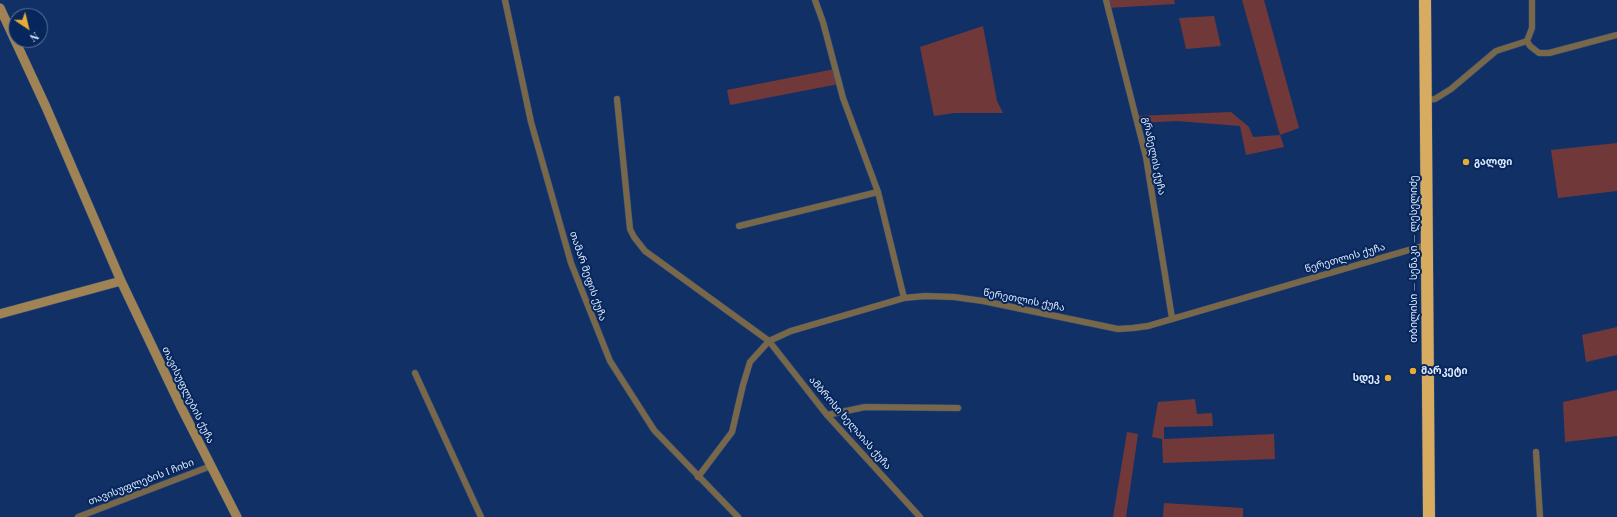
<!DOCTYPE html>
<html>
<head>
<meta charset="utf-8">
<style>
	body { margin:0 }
	#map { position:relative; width:1617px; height:517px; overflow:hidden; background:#113166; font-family:"Playfair Display",serif }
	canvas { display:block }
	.north { position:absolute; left:8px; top:8px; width:40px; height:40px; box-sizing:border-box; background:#07265b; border:1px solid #5d749c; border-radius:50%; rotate:145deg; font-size:11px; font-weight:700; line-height:16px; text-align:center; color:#ddeafe }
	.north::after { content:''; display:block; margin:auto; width:14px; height:18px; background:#e7ac36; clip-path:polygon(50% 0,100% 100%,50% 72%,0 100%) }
</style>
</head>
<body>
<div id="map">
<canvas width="1617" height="517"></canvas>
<div class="north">N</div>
</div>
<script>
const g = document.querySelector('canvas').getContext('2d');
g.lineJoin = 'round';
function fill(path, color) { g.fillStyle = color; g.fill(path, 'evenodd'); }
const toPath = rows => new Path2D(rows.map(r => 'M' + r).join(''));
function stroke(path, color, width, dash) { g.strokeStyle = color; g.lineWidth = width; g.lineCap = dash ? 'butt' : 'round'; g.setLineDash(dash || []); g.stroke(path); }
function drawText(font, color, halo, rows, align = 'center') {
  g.font = font + ' "Playfair Display","Noto Sans Georgian",serif'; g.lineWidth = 4; g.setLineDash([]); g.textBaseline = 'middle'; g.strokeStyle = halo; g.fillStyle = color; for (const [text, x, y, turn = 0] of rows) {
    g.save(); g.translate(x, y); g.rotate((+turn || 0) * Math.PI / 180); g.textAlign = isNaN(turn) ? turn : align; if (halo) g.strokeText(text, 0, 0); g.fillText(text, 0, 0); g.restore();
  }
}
const green = toPath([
	[1106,0,1174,0,1175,4,1108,8],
	[1242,0,1264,0,1299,128,1280,135,1284,147,1246,155,1240,126,1177,121,1138,123,1136,116,1231,112,1249,127,1253,137,1280,135],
	[1214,16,1221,46,1186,49,1179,18],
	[983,26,997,101,1003,113,954,113,934,116,920,47],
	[835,69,839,84,730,105,727,90],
	[1617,143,1617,191,1558,198,1551,150],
	[1617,327,1617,355,1586,362,1582,335],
	[1617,390,1617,436,1565,442,1563,402],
	[1195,399,1197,414,1212,413,1213,426,1164,427,1164,439,1274,434,1275,459,1163,463,1162,439,1152,437,1158,402],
	[1127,432,1138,434,1126,517,1113,517],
	[1164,503,1243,508,1243,517,1163,517]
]);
const street = toPath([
	[505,0,531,122,571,263,610,361,654,430,738,517],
	[815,0,823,22,843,98,878,192,904,298],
	[1106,0,1146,157,1172,318],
	[1532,0,1532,28,1527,41,1530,46,1539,53,1549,53,1617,35],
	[617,99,630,229,634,237,645,251,769,341,827,415,920,517],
	[1425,100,1435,99,1451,89,1496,51,1527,41],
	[739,226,878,192],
	[415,373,481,517],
	[827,415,865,407,958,408],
	[1536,452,1540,517],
	[698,477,732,432,743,385,750,362,769,341,791,331,904,298,925,296,954,297,983,301,1118,329,1133,328,1148,326,1426,245],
	[78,517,211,466]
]);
const secondary = toPath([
	[0,8,46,107,121,281,181,407,237,517],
	[0,314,121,281]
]);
const highway = toPath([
	[1425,0,1429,517]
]);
const markers = [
	[1466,162,4,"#e7ac36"],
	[1413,371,4,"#e7ac36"],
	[1388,378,4,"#e7ac36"]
];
const streetNames = [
	["გრანელის ქუჩა",1154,156,78],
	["წერეთლის ქუჩა",1345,258,-16],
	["თბილისი — სენაკი — ლესელიძე",1414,259,-90],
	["თამარ მეფის ქუჩა",588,276,71],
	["წერეთლის ქუჩა",1024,300,11],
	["თავისუფლების ქუჩა",188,395,64],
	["ამბროსი ხელაიას ქუჩა",850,423,49],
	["თავისუფლების I ჩიხი",141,482,-21]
];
const poiNames = [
	["გალფი",1474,162],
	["მარკეტი",1421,371],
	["სდეკ",1380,378,"right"]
];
fill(green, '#713839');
stroke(street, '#2e4b7b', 7);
stroke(secondary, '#2e4b7b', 10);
stroke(highway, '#2e4b7b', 13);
stroke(street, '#79674a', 6);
stroke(secondary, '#9f8354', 9);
stroke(highway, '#d7ac60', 12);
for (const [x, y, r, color] of markers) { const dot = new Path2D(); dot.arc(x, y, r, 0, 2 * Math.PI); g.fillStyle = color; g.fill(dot); stroke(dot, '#07265b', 1.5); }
drawText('10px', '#ddeafe', '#07265b', streetNames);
drawText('bold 10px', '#ddeafe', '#07265b', poiNames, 'left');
</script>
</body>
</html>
